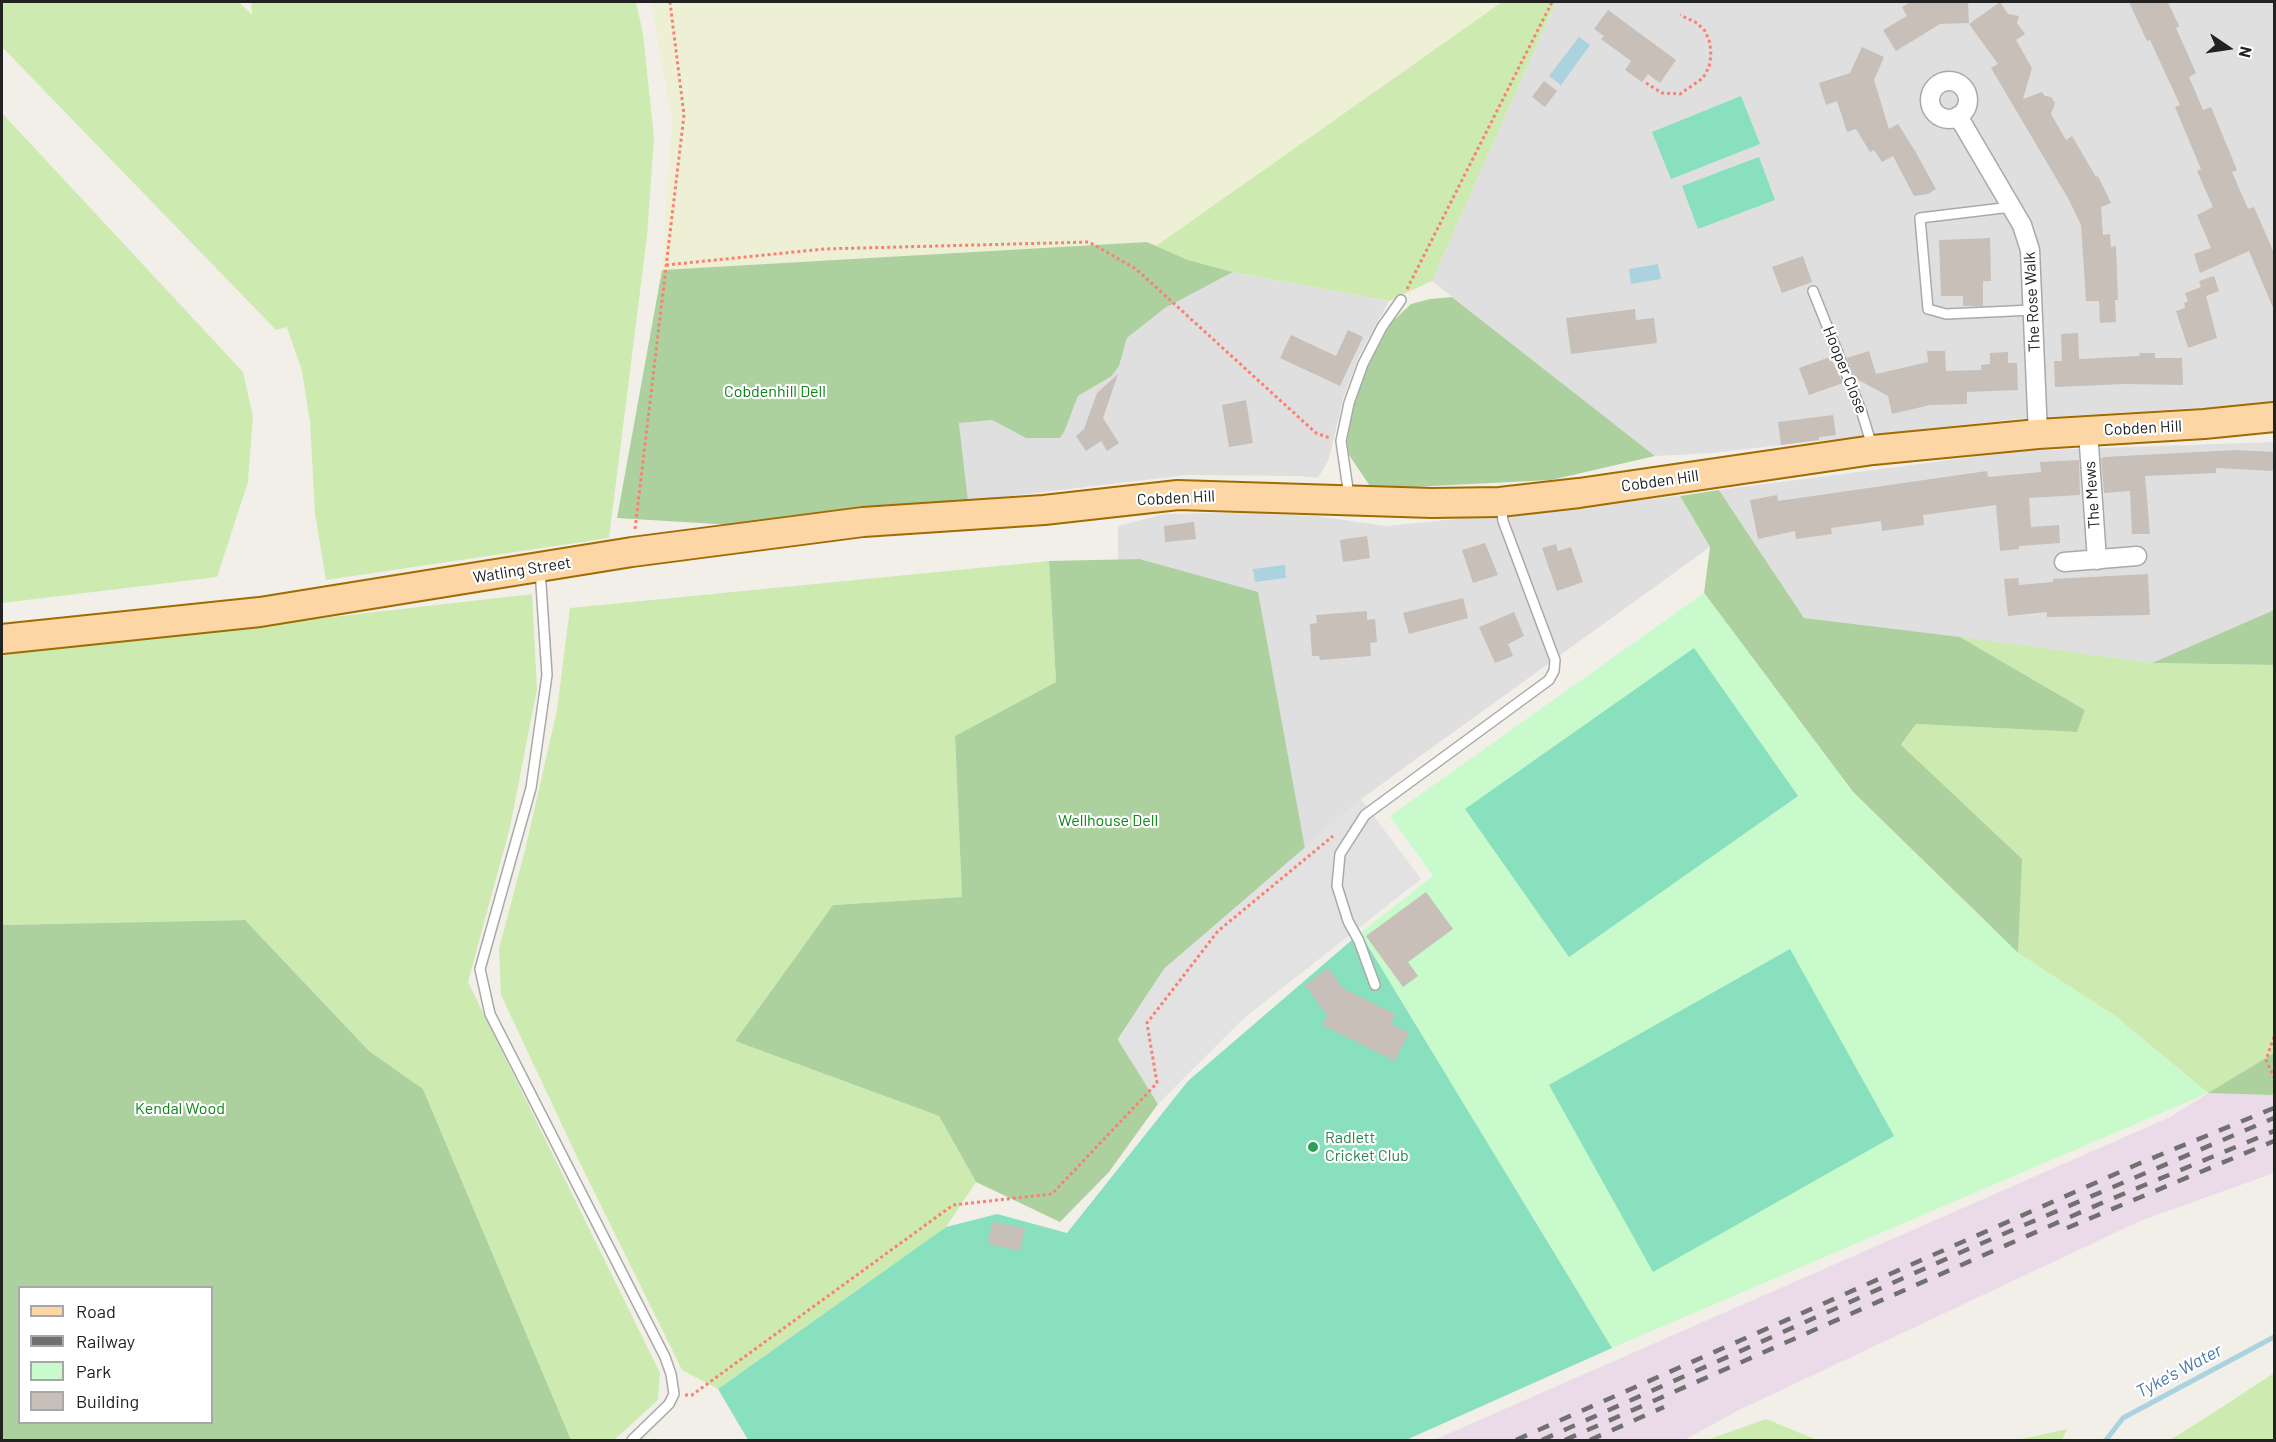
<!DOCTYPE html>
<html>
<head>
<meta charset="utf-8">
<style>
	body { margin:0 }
	#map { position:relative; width:2276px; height:1442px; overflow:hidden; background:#f2efe9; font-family:Barlow,sans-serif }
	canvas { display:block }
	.frame { position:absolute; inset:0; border:3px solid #222; pointer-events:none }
	.legend { position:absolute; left:18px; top:1286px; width:195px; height:138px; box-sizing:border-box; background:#fff; border:2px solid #a7a7a7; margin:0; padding:8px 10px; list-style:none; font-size:18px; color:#222 }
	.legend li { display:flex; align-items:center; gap:12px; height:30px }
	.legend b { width:30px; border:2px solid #a7a7a7 }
	.north { position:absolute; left:2198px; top:18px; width:60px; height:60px; -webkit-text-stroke:4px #fff; paint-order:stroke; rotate:103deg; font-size:16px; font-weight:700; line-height:24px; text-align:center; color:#222 }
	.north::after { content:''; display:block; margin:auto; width:21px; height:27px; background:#222; clip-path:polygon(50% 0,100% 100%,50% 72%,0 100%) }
</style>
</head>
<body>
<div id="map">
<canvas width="2276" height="1442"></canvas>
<div class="frame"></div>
<ul class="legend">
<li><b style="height:8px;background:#fcd6a4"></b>Road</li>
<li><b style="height:8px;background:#707070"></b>Railway</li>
<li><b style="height:16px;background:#c8facc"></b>Park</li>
<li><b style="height:16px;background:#c7bfb8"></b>Building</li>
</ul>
<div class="north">N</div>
</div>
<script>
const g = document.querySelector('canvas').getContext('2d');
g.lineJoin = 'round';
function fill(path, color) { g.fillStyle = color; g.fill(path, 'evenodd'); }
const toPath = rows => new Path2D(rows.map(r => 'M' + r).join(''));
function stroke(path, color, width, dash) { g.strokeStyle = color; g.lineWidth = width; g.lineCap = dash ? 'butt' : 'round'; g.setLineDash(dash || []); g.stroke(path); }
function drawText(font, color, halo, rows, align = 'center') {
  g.font = font + ' Barlow,sans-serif'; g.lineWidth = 4.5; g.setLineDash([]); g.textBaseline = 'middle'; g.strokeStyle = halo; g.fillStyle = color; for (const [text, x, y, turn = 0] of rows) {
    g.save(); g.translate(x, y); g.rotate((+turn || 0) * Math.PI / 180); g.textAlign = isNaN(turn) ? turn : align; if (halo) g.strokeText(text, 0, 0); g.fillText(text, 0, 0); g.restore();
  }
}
const residential = toPath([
	[1556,2,2274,2,2274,401,2260,404,2017,419,1711,453,1655,456,1432,281],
	[1233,272,1389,301,1359,356,1343,399,1329,459,1318,478,1300,476,1187,475,968,501,959,422,992,420,1014,432,1065,430,1078,396,1112,376,1119,366,1127,338,1165,308],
	[2274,442,2274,610,2152,663,1804,618,1719,490,2019,451],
	[1680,496,1710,547,1361,799,1305,848,1258,593,1141,559,1118,560,1118,526,1164,514,1235,513,1316,516,1386,526]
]);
const industrial = toPath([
	[2274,1053,2274,1173,2140,1221,1739,1410,1684,1440,1434,1440,2168,1118]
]);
const farmland = toPath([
	[651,2,1502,2,1156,246,1147,242,662,270,672,123]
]);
const grass = toPath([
	[2,2,239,2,252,15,251,2,636,2,643,34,654,138,647,236,609,538,326,580,315,513,310,422,302,371,287,327,276,330,2,47],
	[1502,2,1556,2,1432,281,1389,301,1233,272,1188,260,1156,246],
	[2,113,243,372,253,417,248,482,217,577,2,603],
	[1049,561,1056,682,955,736,962,897,833,905,735,1041,939,1116,976,1182,946,1227,718,1389,682,1370,578,1159,501,995,499,949,526,846,557,710,570,608],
	[532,594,537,689,510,827,468,982,660,1373,658,1400,614,1440,571,1440,423,1089,369,1051,245,920,2,925,2,655],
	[1960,637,2152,663,2274,665,2274,1053,2208,1093,2115,1016,2018,953,2021,859,1901,746,1916,724,2077,732,2085,710],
	[2274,1373,2274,1440,2170,1440,2210,1415],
	[1766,1419,1817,1440,1707,1440],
	[2067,1429,2062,1440,2017,1440]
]);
const forest = toPath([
	[1147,242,1188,260,1233,272,1165,308,1127,338,1119,366,1112,376,1078,396,1065,430,1060,438,1026,438,992,420,959,423,968,501,733,525,617,518,662,270],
	[1452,297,1655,456,1551,480,1372,489,1349,455,1347,441,1353,405,1370,362,1391,323,1411,304,1430,299],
	[1719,490,1804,618,1960,637,2085,710,2077,732,1916,724,1901,745,2022,859,2018,953,1853,792,1704,593,1710,547,1680,496],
	[1140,559,1258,592,1305,848,1164,969,1118,1039,1158,1104,1109,1172,1060,1222,976,1182,939,1116,735,1041,833,905,962,897,955,736,1056,682,1049,561],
	[2274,610,2274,665,2152,663],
	[245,920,369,1051,423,1089,571,1440,2,1440,2,925],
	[20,1288,212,1288,212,1422,20,1422],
	[2274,1053,2274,1095,2208,1093]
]);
const park = toPath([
	[1704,593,1853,792,2018,953,2115,1016,2208,1093,1612,1348,1360,933,1433,876,1390,816]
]);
const pitch = toPath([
	[1741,96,1760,144,1671,179,1652,132],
	[1759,157,1775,200,1698,229,1682,186],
	[1694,648,1798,796,1569,957,1465,809],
	[1360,933,1612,1348,1406,1440,748,1440,718,1389,946,1227,997,1214,1067,1233,1188,1081],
	[1790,949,1894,1136,1653,1272,1549,1085]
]);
const parking = toPath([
	[1361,799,1421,879,1244,1018,1158,1104,1118,1040,1164,969]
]);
const water = toPath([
	[1579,37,1590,45,1561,85,1549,76],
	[1658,264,1661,279,1631,284,1629,269],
	[1285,565,1286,578,1255,582,1253,569]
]);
const stream = toPath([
	[2106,1440,2123,1418,2274,1337]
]);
const building = toPath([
	[1911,2,1968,2,1969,23,1940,24,1896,51,1883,30,1907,16,1902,7],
	[2000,2,2008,14,2019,16,2017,23,2025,34,2016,40,2032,68,2023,99,2042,92,2045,96,2051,97,2055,103,2051,114,2066,140,2072,136,2096,177,2098,176,2111,203,2101,207,2103,235,2110,234,2111,247,2116,246,2118,300,2115,300,2116,322,2100,323,2099,301,2086,301,2081,225,2069,200,1991,68,1998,64,1969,24],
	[2129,2,2168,2,2179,26,2176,28,2196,73,2189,77,2203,110,2211,107,2237,170,2232,172,2248,209,2254,207,2274,253,2274,310,2249,251,2200,273,2194,254,2211,248,2197,215,2213,207,2197,171,2201,169,2175,107,2180,105,2150,40,2147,41],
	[1608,10,1676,60,1660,83,1648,74,1642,82,1625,70,1631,61,1601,39,1604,36,1594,29],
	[1862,47,1884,57,1874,80,1889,129,1898,124,1915,151,1936,189,1928,194,1914,196,1893,156,1882,162,1874,150,1870,152,1856,129,1847,132,1837,101,1826,105,1819,83,1850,73],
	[1544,81,1557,91,1545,107,1532,97],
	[1990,238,1991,281,1983,281,1983,306,1963,306,1963,296,1941,296,1939,240],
	[1803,256,1812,282,1782,293,1772,267],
	[2214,276,2219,291,2206,296,2217,338,2188,348,2176,311,2185,308,2184,303,2188,301,2185,293,2201,287,2199,281],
	[1635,309,1636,320,1654,318,1657,343,1571,354,1566,318],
	[1348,330,1363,337,1340,386,1280,358,1291,335,1336,356],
	[2078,333,2079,359,2140,356,2139,353,2155,353,2155,358,2182,358,2183,385,2125,384,2055,387,2054,361,2062,361,2061,334],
	[1869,351,1876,374,1928,362,1927,351,1945,351,1946,371,1981,370,1981,365,1990,364,1990,353,2008,352,2008,363,2017,363,2018,390,1967,392,1967,404,1930,405,1892,414,1888,396,1855,378,1847,358],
	[1830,357,1843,383,1809,395,1799,368],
	[1118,374,1103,418,1119,443,1107,451,1101,441,1086,451,1076,436,1084,429,1097,393],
	[1246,400,1253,443,1229,447,1222,405],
	[1833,415,1836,435,1819,437,1819,440,1781,445,1778,422],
	[2236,450,2274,452,2274,471,2216,468,2216,473,2145,476,2150,534,2132,534,2130,491,2104,493,2101,459,2104,457],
	[2079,460,2080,495,2029,498,2031,527,2059,525,2060,543,2019,546,2019,549,2000,551,1996,505,1923,515,1924,525,1882,531,1881,521,1831,528,1832,534,1796,539,1795,531,1758,539,1750,500,1777,495,1778,501,1987,471,1988,477,2041,472,2040,462],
	[1194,522,1196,539,1165,542,1164,526],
	[1367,536,1370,558,1343,562,1340,540],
	[1485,543,1498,575,1473,583,1462,550],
	[1556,544,1558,551,1571,547,1583,582,1557,591,1542,548],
	[2148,574,2150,615,2047,617,2047,612,2008,616,2004,579,2018,578,2019,585,2053,582,2053,579],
	[1463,598,1468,618,1409,634,1403,613],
	[1367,611,1367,620,1375,619,1377,642,1370,643,1371,656,1320,660,1319,656,1312,656,1310,624,1317,623,1316,615],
	[1514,612,1524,636,1508,644,1513,656,1495,663,1479,627],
	[1426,892,1453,929,1408,962,1418,976,1403,987,1366,936],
	[1328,968,1344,989,1395,1014,1391,1024,1409,1033,1395,1061,1322,1025,1327,1015,1305,985],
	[992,1222,1025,1228,1020,1251,988,1244]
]);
const path = toPath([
	[1646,83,1662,93,1680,94,1703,78,1709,67,1711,56,1710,43,1705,31,1697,23,1680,15],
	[666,265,824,249,1089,242,1136,269,1316,433,1330,438],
	[1407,289,1552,2],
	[635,529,684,115,670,2],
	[2274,1037,2266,1060,2274,1077],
	[685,1395,692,1395,953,1205,1052,1194,1157,1083,1147,1023,1218,931,1333,836]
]);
const lane = toPath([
	[2011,207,1920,218,1928,309,1946,314,2033,310],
	[1813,291,1862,413,1872,446],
	[1349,496,1341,441,1349,403,1363,364,1382,327,1401,300],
	[540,569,547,675,531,788,480,969,490,1014,665,1357,671,1374,674,1394,669,1404,632,1440],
	[1375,985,1359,941,1348,921,1337,886,1340,854,1365,815,1549,680,1554,671,1555,660,1503,521,1501,505]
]);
const street = toPath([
	'1930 100a19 19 0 1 1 38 0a19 19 0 1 1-38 0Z',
	[1958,116,2022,225,2030,250,2038,434],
	[2088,431,2097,560],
	[2064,562,2137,556]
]);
const primary = toPath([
	[2,639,260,612,632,552,863,522,1044,510,1178,495,1432,503,1500,502,1579,493,1873,450,2038,434,2204,424,2274,417]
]);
const rail = toPath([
	[2067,1228,2274,1141],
	[1516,1440,2138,1164,2274,1108],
	[1542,1440,1966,1250,2274,1118],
	[1565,1440,2104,1202,2274,1131],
	[1590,1440,1664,1407]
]);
const markers = [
	[1313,1147,6,"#2e9e5b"]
];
const streetNames = [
	["The Rose Walk",2032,302,-93],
	["Hooper Close",1845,370,68],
	["Cobden Hill",2143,428,-3],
	["Cobden Hill",1660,481,-8],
	["The Mews",2092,495,-94],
	["Cobden Hill",1176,498,-3],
	["Watling Street",522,570,-9]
];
const parkNames = [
	["Cobdenhill Dell",775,392],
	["Wellhouse Dell",1108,821],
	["Kendal Wood",180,1109]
];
const leisureNames = [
	["Radlett",1325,1138],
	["Cricket Club",1325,1156]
];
const waterNames = [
	["Tyke's Water",2179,1371,-28]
];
fill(residential, '#e0dfdf');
fill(industrial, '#ebdbe8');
fill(farmland, '#eef0d5');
fill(grass, '#cdebb0');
fill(forest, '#add19e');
fill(park, '#c8facc');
fill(pitch, '#88e0be');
fill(parking, '#e2e2e2');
fill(water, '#aad3df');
stroke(stream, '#aad3df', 5);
fill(building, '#c7bfb8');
stroke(lane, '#a9a9a9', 12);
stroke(street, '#a9a9a9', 21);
stroke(primary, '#a06b00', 32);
stroke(path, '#fa8072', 3, [3, 3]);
stroke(lane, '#fff', 9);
stroke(street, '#fff', 18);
stroke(primary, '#fcd6a4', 28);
stroke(rail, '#707070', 4.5, [12, 12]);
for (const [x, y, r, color] of markers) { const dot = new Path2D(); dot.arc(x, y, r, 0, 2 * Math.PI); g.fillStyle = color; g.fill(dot); stroke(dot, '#fff', 2); }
drawText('16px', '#222', '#fff', streetNames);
drawText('16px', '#0c8416', '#fff', parkNames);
drawText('16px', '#27864d', '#fff', leisureNames, 'left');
drawText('italic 18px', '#4a7aab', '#fff', waterNames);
</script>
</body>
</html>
